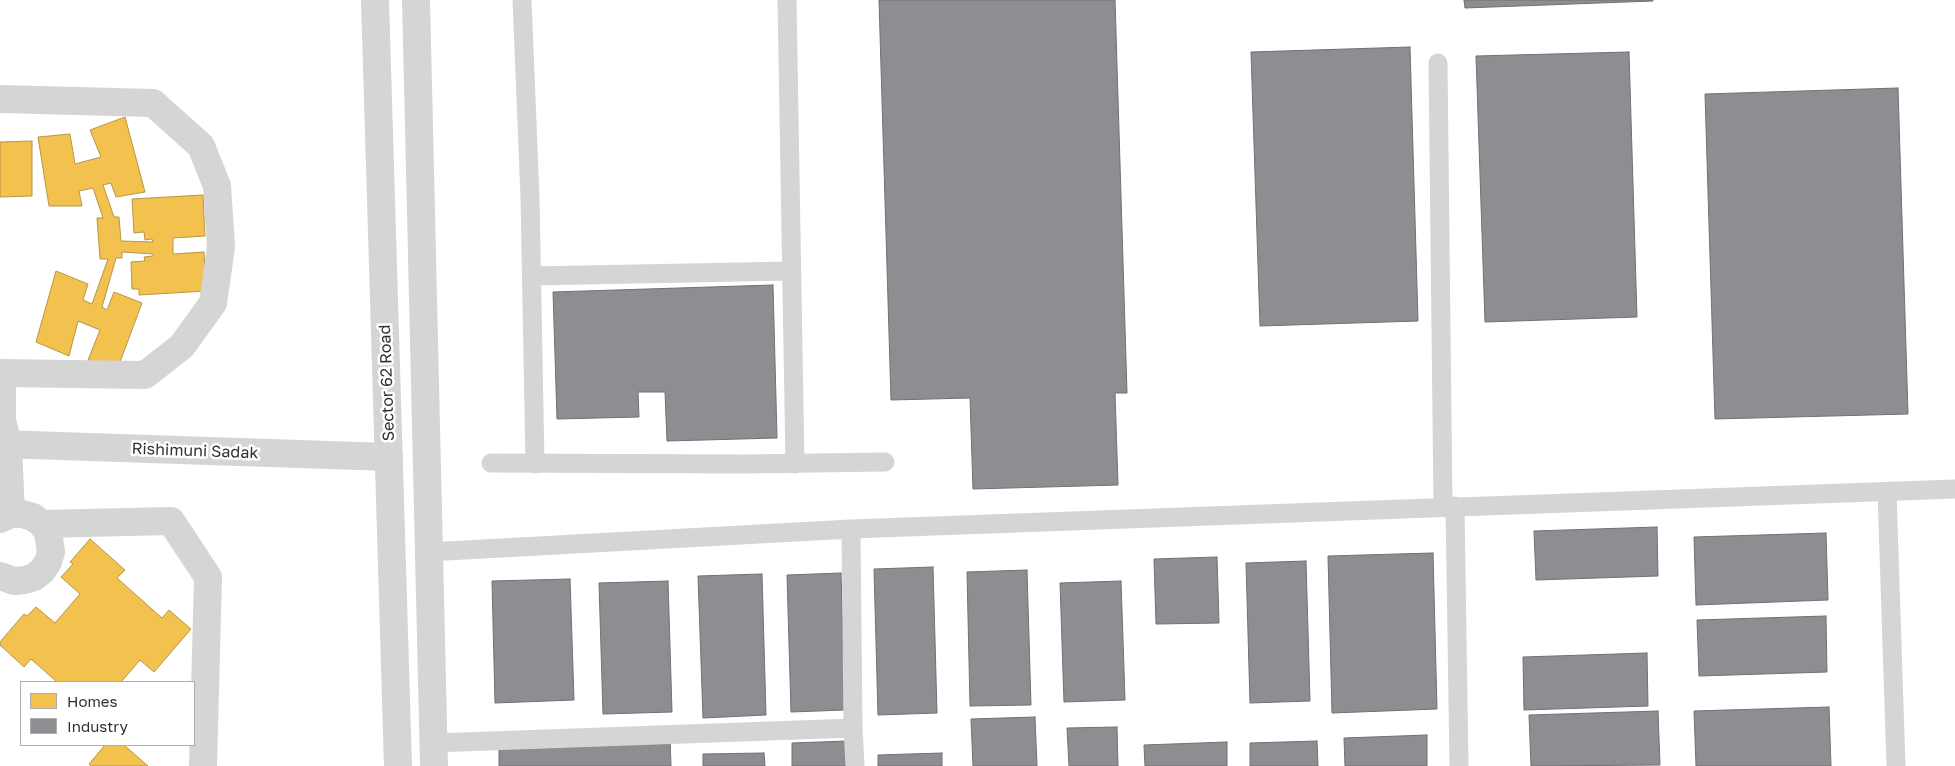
<!DOCTYPE html>
<html>
<head>
<meta charset="utf-8">
<style>
	body { margin:0 }
	#map { position:relative; width:1955px; height:766px; overflow:hidden; background:#fff; font-family:"Golos Text",sans-serif }
	canvas { display:block }
	.legend { position:absolute; left:20px; top:681px; width:175px; height:65px; box-sizing:border-box; background:#fff; border:1px solid #adadad; margin:0; padding:6px 9px; list-style:none; font-size:15px; color:#313131 }
	.legend li { display:flex; align-items:center; gap:10px; height:25px }
	.legend b { width:25px; border:1px solid #adadad }
</style>
</head>
<body>
<div id="map">
<canvas width="1955" height="766"></canvas>
<ul class="legend">
<li><b style="height:14px;background:#f2c14e"></b>Homes</li>
<li><b style="height:14px;background:#8d8d92"></b>Industry</li>
</ul>
</div>
<script>
const g = document.querySelector('canvas').getContext('2d');
g.lineJoin = 'round';
function fill(path, color) { g.fillStyle = color; g.fill(path, 'evenodd'); }
const toPath = rows => new Path2D(rows.map(r => 'M' + r).join(''));
function stroke(path, color, width, dash) { g.strokeStyle = color; g.lineWidth = width; g.lineCap = dash ? 'butt' : 'round'; g.setLineDash(dash || []); g.stroke(path); }
function drawText(font, color, halo, rows, align = 'center') {
  g.font = font + ' "Golos Text",sans-serif'; g.lineWidth = 5; g.setLineDash([]); g.textBaseline = 'middle'; g.strokeStyle = halo; g.fillStyle = color; for (const [text, x, y, turn = 0] of rows) {
    g.save(); g.translate(x, y); g.rotate((+turn || 0) * Math.PI / 180); g.textAlign = isNaN(turn) ? turn : align; if (halo) g.strokeText(text, 0, 0); g.fillText(text, 0, 0); g.restore();
  }
}
const homes = toPath([
	[125,117,145,192,116,197,111,183,103,185,114,217,119,217,121,241,153,242,152,239,145,240,144,232,134,233,132,199,203,195,205,236,173,238,173,254,204,252,206,291,139,295,139,289,132,289,131,262,145,261,144,257,153,256,153,254,122,252,122,258,116,258,102,307,107,310,114,292,142,303,117,370,88,360,100,330,78,321,69,356,36,342,56,271,88,284,83,300,92,304,108,259,100,259,97,218,103,218,93,188,79,191,82,206,49,206,38,137,70,134,75,164,101,157,90,130,125,117],
	[32,141,32,196,0,197,0,142,32,141],
	[90,539,125,570,117,578,162,618,169,610,191,629,154,672,140,660,121,682,57,682,31,659,24,667,0,645,0,642,24,614,27,616,36,607,55,623,80,594,61,577,73,564,70,562,90,539],
	[105,745,124,745,148,766,91,766,89,764,105,745]
]);
const industry = toPath([
	[879,0,1115,0,1127,393,1115,393,1118,485,973,489,970,398,891,400,879,0],
	[1464,0,1653,0,1653,1,1465,8,1464,0],
	[1410,47,1418,321,1260,326,1251,52,1410,47],
	[1629,52,1637,317,1485,322,1476,56,1629,52],
	[1898,88,1908,414,1715,419,1705,94,1898,88],
	[773,285,777,438,667,441,665,392,638,392,639,417,557,419,553,292,773,285],
	[1657,527,1658,576,1536,580,1534,531,1657,527],
	[1826,533,1828,600,1696,605,1694,537,1826,533],
	[1433,553,1437,709,1332,713,1328,556,1433,553],
	[1217,557,1219,623,1156,624,1154,559,1217,557],
	[1306,561,1310,701,1250,703,1246,563,1306,561],
	[933,567,937,713,878,715,874,569,933,567],
	[1027,570,1031,705,970,706,967,572,1027,570],
	[841,573,845,710,791,712,787,575,841,573],
	[762,574,766,715,703,718,698,576,762,574],
	[570,579,574,700,495,703,492,581,570,579],
	[668,581,672,712,603,714,599,583,668,581],
	[1121,581,1125,700,1064,702,1060,583,1121,581],
	[1826,616,1827,672,1699,676,1697,620,1826,616],
	[1647,653,1648,706,1524,710,1523,657,1647,653],
	[1829,707,1831,766,1696,766,1694,711,1829,707],
	[1658,711,1660,765,1531,766,1529,715,1658,711],
	[1035,717,1037,766,973,766,971,719,1035,717],
	[1117,727,1118,766,1069,766,1067,728,1117,727],
	[1427,735,1427,766,1345,766,1344,738,1427,735],
	[670,737,671,766,499,766,499,743,670,737],
	[847,741,848,766,792,766,792,743,847,741],
	[1317,741,1318,766,1250,766,1250,743,1317,741],
	[1227,742,1227,766,1145,766,1144,745,1227,742],
	[764,753,765,766,703,766,703,754,764,753],
	[942,753,942,766,878,766,878,755,942,753]
]);
const service = toPath([
	[522,0,530,197,535,464],
	[787,0,795,464],
	[1438,63,1443,506],
	[532,276,791,271],
	[491,463,745,464,885,462],
	[1887,492,1896,766],
	[1455,506,1459,766],
	[428,552,851,529,1955,489],
	[853,728,855,766],
	[433,743,853,728,851,529]
]);
const minor = toPath([
	[0,99,153,103,201,146,217,186,221,247,213,303,182,346,145,375,0,373],
	[2,373,2,420,8,445,11,514],
	[0,444,389,457],
	[0,519,11,514,22,514,33,517,42,524,48,532,51,552,48,562,42,571,34,577,25,580,14,581,0,576],
	[42,524,171,521,208,577,203,766]
]);
const tertiary = toPath([
	[375,0,398,766],
	[416,0,434,766]
]);
const streetNames = [
	["Sector 62 Road",387,383,-92],
	["Rishimuni Sadak",195,451,2]
];
fill(homes, '#f2c14e');
stroke(homes, '#b89645', 1);
fill(industry, '#8d8d92');
stroke(industry, '#717175', 1);
stroke(service, '#d5d5d5', 19);
stroke(minor, '#d5d5d5', 28);
stroke(tertiary, '#d5d5d5', 28);
drawText('16px', '#313131', '#fff', streetNames);
</script>
</body>
</html>
